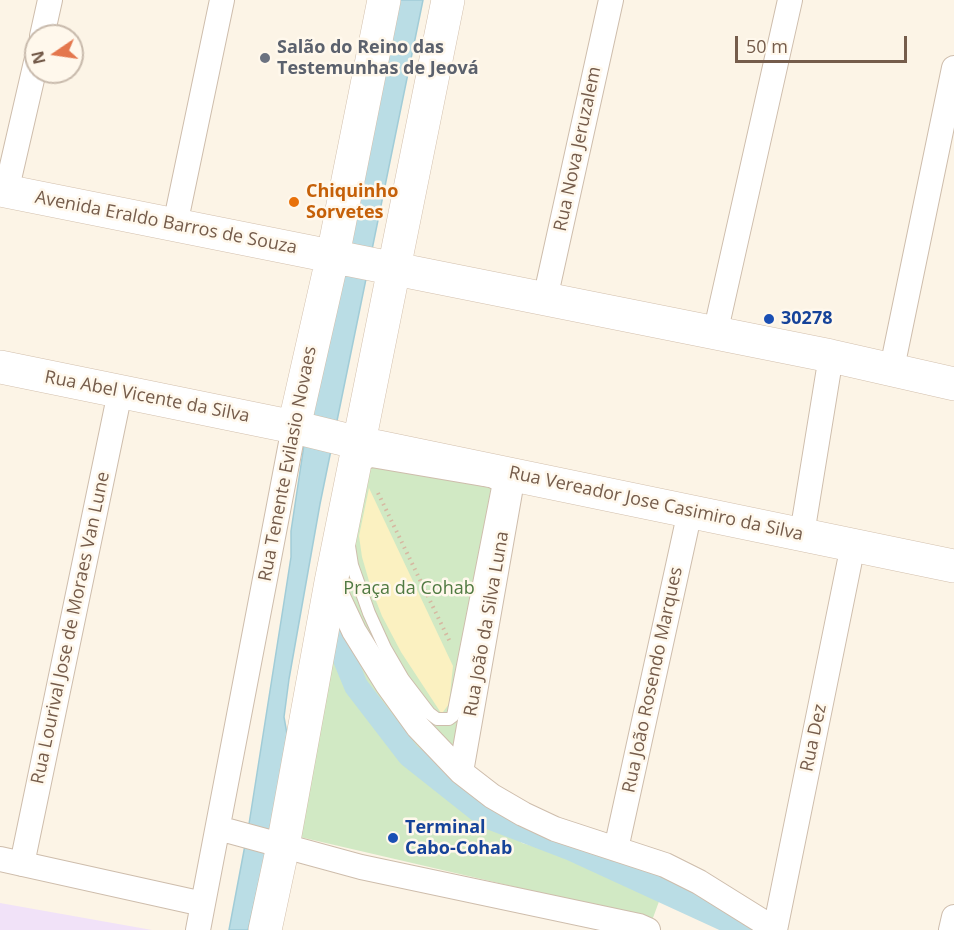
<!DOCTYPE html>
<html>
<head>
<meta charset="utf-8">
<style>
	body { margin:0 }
	#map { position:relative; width:954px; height:930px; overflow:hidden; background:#fcf4e6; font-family:"Open Sans",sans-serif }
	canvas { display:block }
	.north { position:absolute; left:24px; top:24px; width:60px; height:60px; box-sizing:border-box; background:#fff8ec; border:2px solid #c8baac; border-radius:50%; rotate:257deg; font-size:16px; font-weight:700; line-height:24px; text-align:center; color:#755c4b }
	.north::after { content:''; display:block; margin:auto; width:21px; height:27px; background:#e4774d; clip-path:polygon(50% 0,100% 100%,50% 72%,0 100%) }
	.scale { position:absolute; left:735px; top:36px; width:172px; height:27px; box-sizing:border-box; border:3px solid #755c4b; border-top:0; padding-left:8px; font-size:18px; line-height:21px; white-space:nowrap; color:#755c4b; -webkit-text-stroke:4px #fff8ec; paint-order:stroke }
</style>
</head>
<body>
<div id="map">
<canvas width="954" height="930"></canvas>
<div class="north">N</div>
<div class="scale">50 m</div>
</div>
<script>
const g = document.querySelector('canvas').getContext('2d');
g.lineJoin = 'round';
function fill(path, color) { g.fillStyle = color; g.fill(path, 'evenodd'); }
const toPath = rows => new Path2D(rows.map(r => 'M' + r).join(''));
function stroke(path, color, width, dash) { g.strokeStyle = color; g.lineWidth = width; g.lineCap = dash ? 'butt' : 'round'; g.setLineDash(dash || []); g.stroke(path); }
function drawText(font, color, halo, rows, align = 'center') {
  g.font = font + ' "Open Sans",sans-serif'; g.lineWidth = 5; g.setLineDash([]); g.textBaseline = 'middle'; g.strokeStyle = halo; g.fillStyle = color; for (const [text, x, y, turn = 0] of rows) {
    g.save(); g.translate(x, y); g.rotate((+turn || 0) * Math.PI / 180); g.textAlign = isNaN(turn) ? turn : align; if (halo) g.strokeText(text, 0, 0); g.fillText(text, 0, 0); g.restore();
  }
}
const education = toPath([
	[0,903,152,930,0,930]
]);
const green = toPath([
	[357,458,500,478,452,775,522,843,665,885,650,926,632,914,300,837]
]);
const sand = toPath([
	[369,488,453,666,449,704,443,712,441,713,401,652,382,616,371,588,362,557,359,536]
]);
const water = toPath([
	[397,0,423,0,320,504,289,679,284,717,287,734,272,826,248,930,229,930,249,824,284,602,291,557,291,531,304,445,397,0]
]);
const canal = toPath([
	[337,640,356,686,409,755,486,816,572,849,748,930]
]);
const path = toPath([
	[378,493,450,642]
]);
const lane = toPath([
	[372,461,490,481,496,484,498,487,453,716,449,719,437,719,429,713,403,679,385,648,369,613,352,565,349,546,349,536,363,467,366,463,372,461]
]);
const street = toPath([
	[42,36,50,0],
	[6,192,36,62],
	[175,225,222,0],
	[545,299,611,0],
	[715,334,790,0],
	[892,368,954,68],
	[802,534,831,356],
	[331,582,354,631,387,684,418,727,461,772,492,796,523,814,555,829,665,865,699,882,760,920,772,930],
	[461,772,513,475],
	[218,828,361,867,639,926,648,930],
	[616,849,690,511],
	[0,859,203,904],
	[22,864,120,392],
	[198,930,294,427],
	[775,930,853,545],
	[951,930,954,917]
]);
const secondary = toPath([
	[0,190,831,356,954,384],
	[0,367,294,427,359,443,954,566],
	[294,427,333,255,384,0],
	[265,930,283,846,331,582,448,0]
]);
const markers = [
	[265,58,6,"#6b7280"],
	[294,202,6,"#e8710a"],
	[769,319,6,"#1a4fb4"],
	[393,838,6,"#1a4fb4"]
];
const worshipNames = [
	["Salão do Reino das",277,48],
	["Testemunhas de Jeová",277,69]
];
const streetNames = [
	["Rua Nova Jeruzalem",578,149,-78],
	["Avenida Eraldo Barros de Souza",166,223,11],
	["Rua Abel Vicente da Silva",147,397,11],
	["Rua Tenente Evilasio Novaes",288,464,-79],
	["Rua Vereador Jose Casimiro da Silva",656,504,12],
	["Rua João da Silva Luna",487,624,-80],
	["Rua Lourival Jose de Moraes Van Lune",71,628,-78],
	["Rua João Rosendo Marques",653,680,-78],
	["Rua Dez",814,738,-78]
];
const foodNames = [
	["Chiquinho",306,192],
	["Sorvetes",306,213]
];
const transitNames = [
	["30278",781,319],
	["Terminal",405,828],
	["Cabo-Cohab",405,849]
];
const parkNames = [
	["Praça da Cohab",409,589]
];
fill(education, '#f1e2f8');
fill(green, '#d1e9c4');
fill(sand, '#fbf1c1');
fill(water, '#badde5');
stroke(water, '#a1ccd7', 1.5);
stroke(canal, '#badde5', 24);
stroke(lane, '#cebdac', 14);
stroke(street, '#cebdac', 26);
stroke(secondary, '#d2bfac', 34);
stroke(path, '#d6b8a1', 4, [1.5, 4.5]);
stroke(lane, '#fff', 12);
stroke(street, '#fff', 24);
stroke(secondary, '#fff', 33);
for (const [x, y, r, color] of markers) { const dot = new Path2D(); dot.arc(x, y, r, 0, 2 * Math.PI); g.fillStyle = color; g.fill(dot); stroke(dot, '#fff8ec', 2); }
drawText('bold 18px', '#5b616d', '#fff8ec', worshipNames, 'left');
drawText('18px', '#755c4b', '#fff8ec', streetNames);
drawText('bold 18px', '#c56008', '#fff8ec', foodNames, 'left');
drawText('bold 18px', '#164399', '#fff8ec', transitNames, 'left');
drawText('18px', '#507a42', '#fff8ec', parkNames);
</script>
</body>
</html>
